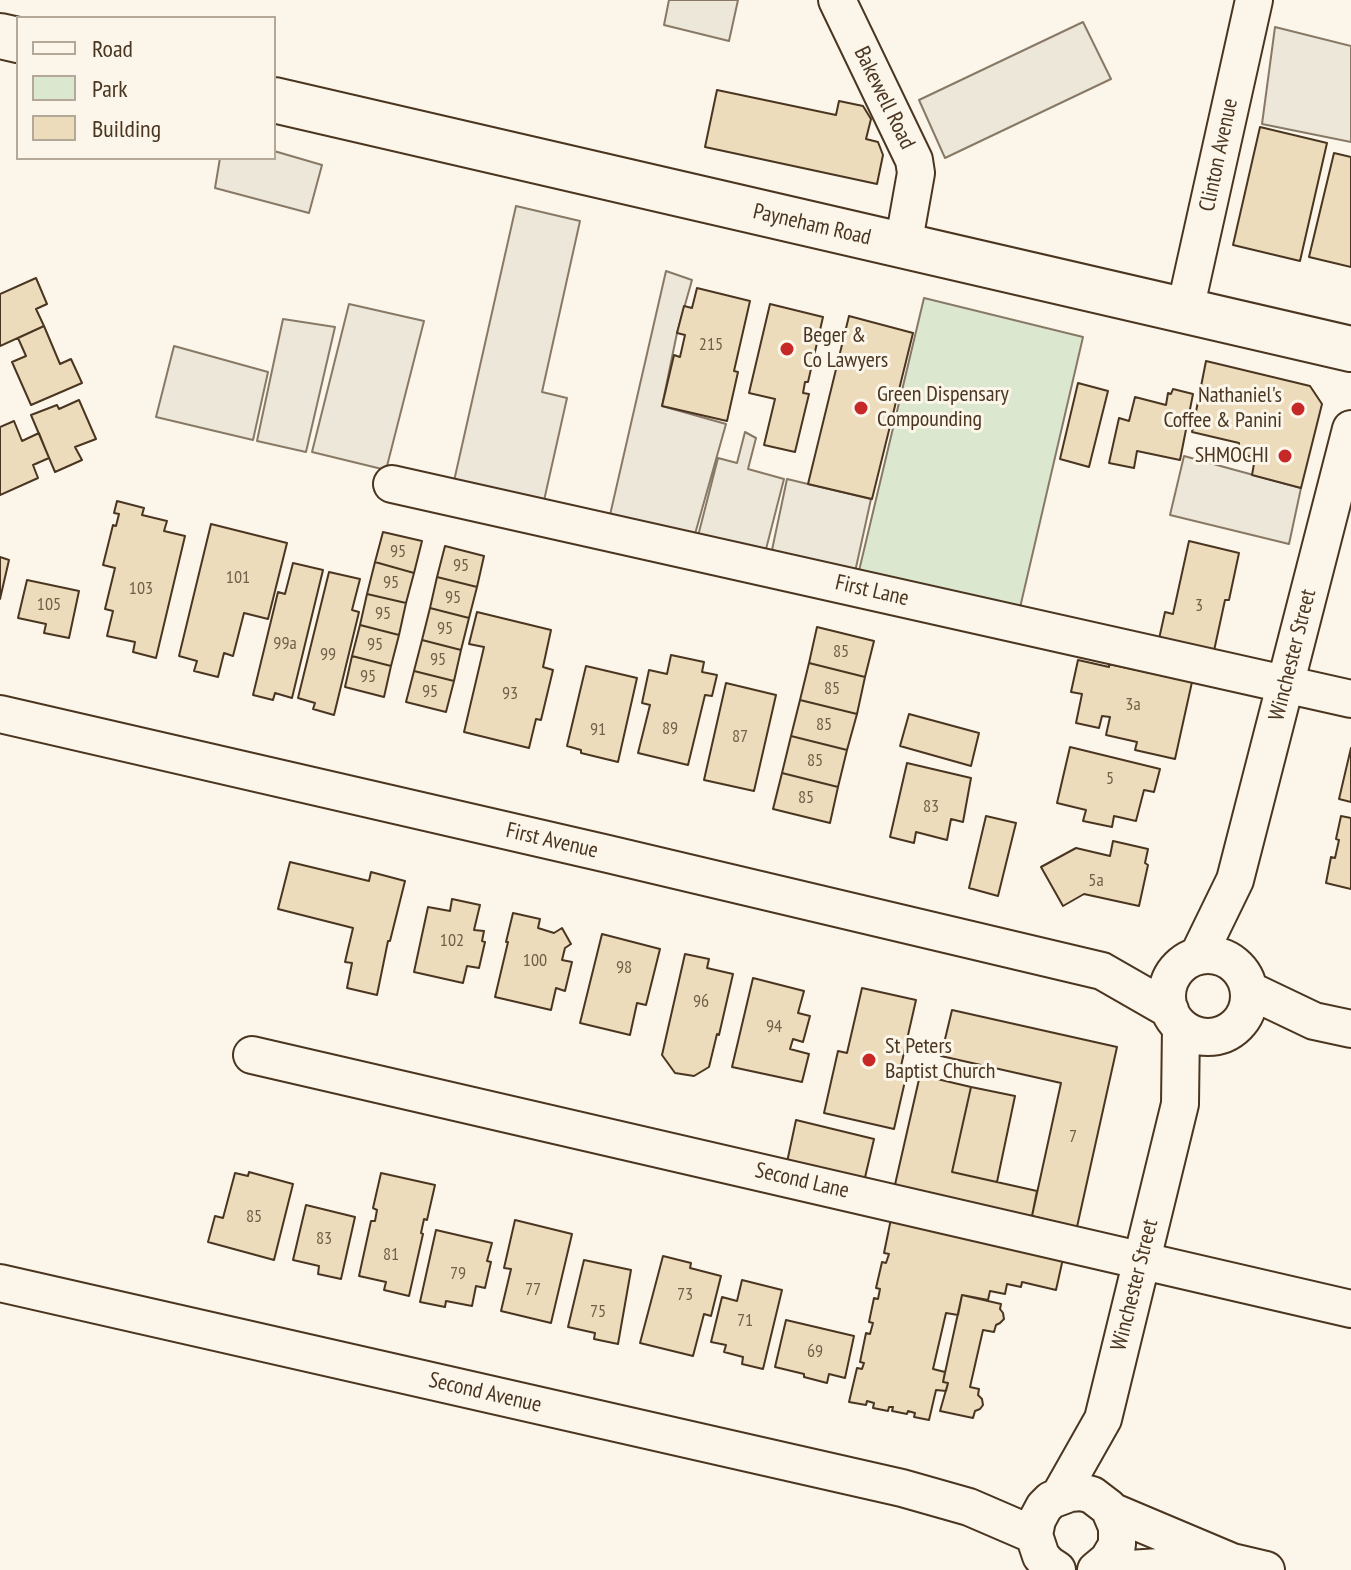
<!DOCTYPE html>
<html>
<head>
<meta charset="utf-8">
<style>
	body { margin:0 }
	#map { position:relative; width:1351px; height:1570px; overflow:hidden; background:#fbf6e9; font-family:"PT Sans Narrow",sans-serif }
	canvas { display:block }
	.legend { position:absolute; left:16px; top:16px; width:260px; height:144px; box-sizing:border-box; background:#fbf6e9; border:2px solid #b4a999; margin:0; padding:10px 14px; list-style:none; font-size:24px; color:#4a3520 }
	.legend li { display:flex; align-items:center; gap:16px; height:40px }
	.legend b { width:40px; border:2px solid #b4a999 }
</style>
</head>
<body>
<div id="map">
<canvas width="1351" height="1570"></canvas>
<ul class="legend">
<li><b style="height:10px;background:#fbf6e9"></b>Road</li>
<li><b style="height:22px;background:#dce7d0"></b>Park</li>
<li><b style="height:22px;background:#ecdcbc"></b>Building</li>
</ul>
</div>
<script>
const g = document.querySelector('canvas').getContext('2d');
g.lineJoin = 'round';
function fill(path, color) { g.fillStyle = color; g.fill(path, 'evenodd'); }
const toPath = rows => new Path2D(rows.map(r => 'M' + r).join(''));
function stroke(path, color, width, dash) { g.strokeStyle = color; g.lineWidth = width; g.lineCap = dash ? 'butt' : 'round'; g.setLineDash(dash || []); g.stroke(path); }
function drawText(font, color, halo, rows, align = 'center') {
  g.font = font + ' "PT Sans Narrow",sans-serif'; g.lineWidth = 6; g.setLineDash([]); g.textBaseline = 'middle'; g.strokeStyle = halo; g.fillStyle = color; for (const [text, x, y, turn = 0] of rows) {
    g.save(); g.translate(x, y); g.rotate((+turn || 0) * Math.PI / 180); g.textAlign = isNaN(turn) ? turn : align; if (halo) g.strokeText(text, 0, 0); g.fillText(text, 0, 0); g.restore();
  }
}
const green = toPath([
	[924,298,1083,337,1019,612,858,575,924,298]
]);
const parking = toPath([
	[669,0,738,0,729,41,664,25,669,0],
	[1083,22,1111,79,945,158,919,100,1083,22],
	[1275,27,1351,46,1351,142,1262,124,1275,27],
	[274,151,322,165,309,213,215,188,220,158,274,158,274,151],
	[516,206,580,221,542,392,567,398,543,505,454,481,516,206],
	[666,271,692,280,677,333,662,406,726,424,695,534,610,515,666,271],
	[349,304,424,321,386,470,312,452,349,304],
	[283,319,335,327,306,452,257,441,283,319],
	[174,346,268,372,253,440,156,417,174,346],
	[745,432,756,438,748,469,784,479,765,553,698,536,718,458,737,463,745,432],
	[1184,456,1301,488,1289,544,1170,515,1184,456],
	[787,479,871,499,855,572,772,550,787,479]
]);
const building = toPath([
	[717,90,836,115,839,101,863,106,871,119,866,139,878,142,883,155,877,184,705,147,717,90],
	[1260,127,1327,143,1300,261,1233,245,1260,127],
	[1334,153,1351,157,1351,267,1309,257,1334,153],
	[36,278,47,304,36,309,44,326,0,346,0,294,36,278],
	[697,288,750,301,734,371,738,372,727,421,662,406,674,355,680,357,685,335,677,333,684,306,692,308,697,288],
	[770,304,823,317,808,382,805,382,803,393,809,394,795,452,764,445,775,399,749,393,770,304],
	[849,316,913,333,872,499,808,484,849,316],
	[44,326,60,364,71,359,82,383,31,405,12,362,26,356,18,338,44,326],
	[1206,361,1310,386,1322,404,1301,488,1252,475,1255,458,1238,453,1239,443,1192,432,1206,361],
	[1078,383,1108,391,1089,467,1060,459,1078,383],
	[1173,389,1193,394,1180,460,1137,451,1134,468,1109,463,1119,418,1129,421,1135,397,1166,405,1168,393,1171,394,1173,389],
	[79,400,96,439,75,447,82,460,55,472,31,415,57,405,59,409,79,400],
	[14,421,22,441,39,433,49,458,33,465,38,478,0,495,0,427,14,421],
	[117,501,144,508,142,515,167,521,164,531,185,536,156,658,133,652,135,642,107,636,113,611,105,609,115,568,103,565,113,525,116,526,119,514,114,513,117,501],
	[211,524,287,543,268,619,244,613,233,656,224,653,218,677,194,671,197,661,179,656,211,524],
	[383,532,422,541,414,573,375,562,383,532],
	[1189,541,1239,553,1229,600,1225,600,1212,660,1157,648,1165,612,1173,614,1189,541],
	[445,546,484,556,477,587,437,577,445,546],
	[0,557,9,560,0,599,0,557],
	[375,562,414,573,406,603,367,594,375,562],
	[293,563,323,570,292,698,275,693,273,700,253,695,278,592,285,594,293,563],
	[329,572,360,579,352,610,359,612,334,715,313,709,315,703,298,698,329,572],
	[437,577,477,587,469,618,430,608,437,577],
	[27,580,79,591,69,638,44,633,46,624,18,618,27,580],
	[367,594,406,603,399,635,360,625,367,594],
	[430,608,469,618,461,650,422,640,430,608],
	[477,612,551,630,543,667,553,670,541,720,536,719,529,748,464,732,484,647,469,644,477,612],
	[360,625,399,635,391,666,352,656,360,625],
	[817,627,874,641,865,677,809,663,817,627],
	[422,640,461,650,454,681,414,671,422,640],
	[671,655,704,662,702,672,717,675,712,696,705,695,688,765,638,753,650,705,642,703,649,670,667,674,671,655],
	[352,656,391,666,384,697,345,687,352,656],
	[1078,660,1109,667,1109,664,1192,682,1175,759,1135,750,1137,742,1106,735,1110,717,1102,716,1099,728,1076,723,1082,694,1071,692,1078,660],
	[809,663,865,677,857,714,800,700,809,663],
	[586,666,637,678,618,762,581,753,581,750,567,746,586,666],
	[414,671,454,681,446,712,406,702,414,671],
	[726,683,776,695,754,791,704,780,726,683],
	[800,700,857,714,847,750,791,736,800,700],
	[909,714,979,733,971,766,900,746,909,714],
	[791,736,847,750,838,787,782,773,791,736],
	[1070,747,1160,769,1154,792,1144,790,1136,821,1114,816,1112,827,1083,821,1086,810,1057,803,1070,747],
	[1351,748,1351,802,1339,799,1351,748],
	[907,763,971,778,963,822,951,819,947,840,916,832,914,843,890,837,907,763],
	[782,773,838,787,830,823,773,809,782,773],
	[986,816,1016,823,998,896,969,888,986,816],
	[1341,816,1351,818,1351,889,1326,883,1331,857,1335,858,1339,840,1336,839,1341,816],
	[1113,841,1148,849,1145,863,1148,865,1139,906,1084,894,1063,906,1041,867,1076,848,1110,856,1113,841],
	[290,862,369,881,371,872,405,881,390,941,388,941,377,995,347,988,352,963,345,962,353,928,278,909,290,862],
	[452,899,480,905,474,930,484,931,482,941,485,942,479,968,467,966,463,983,414,972,428,907,450,911,452,899],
	[513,913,540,919,538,928,554,933,562,928,571,944,565,948,562,960,572,962,565,991,556,988,551,1010,495,997,508,942,506,942,513,913],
	[602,934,660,949,646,1005,637,1003,630,1035,580,1023,602,934],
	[685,954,709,959,707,968,733,974,719,1035,717,1034,709,1067,694,1076,675,1073,662,1055,685,954],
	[753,978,804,991,798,1013,810,1016,803,1042,793,1039,790,1049,809,1054,802,1082,732,1067,753,978],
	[862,988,916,1000,901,1066,908,1068,894,1129,824,1113,838,1051,847,1053,862,988],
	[952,1010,1117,1047,1077,1227,1032,1216,1061,1083,941,1056,952,1010],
	[920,1075,971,1087,952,1172,1037,1191,1032,1216,894,1189,920,1075],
	[971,1087,1015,1096,997,1182,952,1172,971,1087],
	[796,1120,874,1139,863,1186,786,1167,796,1120],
	[249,1172,293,1184,274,1260,208,1242,215,1216,223,1218,235,1173,248,1176,249,1172],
	[381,1173,435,1185,427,1220,424,1219,421,1233,423,1234,409,1296,384,1290,386,1282,359,1276,371,1221,375,1221,377,1210,373,1208,381,1173],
	[306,1205,355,1217,341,1279,318,1274,319,1266,293,1260,306,1205],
	[892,1214,1064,1254,1056,1290,1022,1282,1021,1287,1007,1284,1005,1294,990,1291,988,1300,962,1295,958,1315,946,1313,933,1369,945,1372,943,1382,948,1383,946,1391,936,1390,929,1420,914,1417,915,1413,908,1411,907,1414,892,1411,893,1407,889,1407,888,1411,873,1408,874,1403,867,1401,866,1405,849,1402,857,1368,862,1369,864,1363,860,1362,866,1333,870,1334,873,1323,869,1322,874,1298,878,1299,880,1289,876,1288,882,1262,886,1263,889,1254,884,1253,892,1214],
	[515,1220,572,1234,551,1323,501,1311,511,1269,504,1268,515,1220],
	[436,1230,492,1243,487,1261,491,1262,485,1288,476,1286,472,1306,446,1301,445,1307,420,1302,436,1230],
	[663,1256,691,1263,690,1268,721,1276,711,1316,704,1314,693,1356,640,1343,663,1256],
	[584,1260,631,1270,618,1344,594,1339,595,1333,568,1327,584,1260],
	[742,1280,782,1290,763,1369,742,1364,743,1357,724,1352,726,1345,711,1342,722,1297,737,1301,742,1280],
	[962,1295,1001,1304,1000,1309,1003,1313,1004,1319,1000,1323,996,1325,994,1332,983,1330,970,1387,979,1389,978,1395,982,1399,983,1405,980,1409,975,1411,973,1418,940,1411,948,1383,943,1382,962,1295],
	[786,1320,854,1336,845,1378,829,1374,827,1383,804,1377,804,1374,775,1367,786,1320]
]);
const minor = toPath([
	[837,0,914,160,916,173,903,246],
	[1185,310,1254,0],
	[392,484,1351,699],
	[0,714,608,854,1102,971,1170,1010],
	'1167 996a41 41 0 1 1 82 0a41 41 0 1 1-82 0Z',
	[1198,956,1235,880,1351,429],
	[1249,990,1314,1021,1351,1029],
	[252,1055,1351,1309],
	[0,1283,902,1488,969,1507,1034,1535],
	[1060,1495,1103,1419,1180,1104,1181,1027],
	[1111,1511,1232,1562,1266,1570],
	[1057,1570,1048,1564,1041,1556,1034,1535,1037,1520,1044,1507,1051,1500,1070,1493,1081,1492,1092,1495,1109,1508,1117,1527,1117,1545,1108,1560,1096,1570],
	[1113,1570,1223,1563]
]);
const major = toPath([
	[0,36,18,40],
	[274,100,1351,349]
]);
const markers = [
	[787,349,8,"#c62828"],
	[861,408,8,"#c62828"],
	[1298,409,8,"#c62828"],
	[1285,456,8,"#c62828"],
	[869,1060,8,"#c62828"]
];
const numberNames = [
	["215",711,345],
	["95",398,552],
	["95",461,566],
	["101",238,578],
	["95",391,583],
	["103",141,589],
	["95",453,598],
	["105",49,605],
	["3",1199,606],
	["95",383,614],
	["95",445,629],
	["99a",285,644],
	["95",375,645],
	["85",841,652],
	["99",328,655],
	["95",438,660],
	["95",368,677],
	["85",832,689],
	["95",430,692],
	["93",510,694],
	["3a",1133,705],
	["85",824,725],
	["89",670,729],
	["91",598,730],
	["87",740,737],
	["85",815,761],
	["5",1110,779],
	["85",806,798],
	["83",931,807],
	["5a",1096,881],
	["102",452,941],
	["100",535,961],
	["98",624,968],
	["96",701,1002],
	["94",774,1027],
	["7",1073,1137],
	["85",254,1217],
	["83",324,1239],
	["81",391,1255],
	["79",458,1274],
	["77",533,1290],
	["73",685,1295],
	["75",598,1312],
	["71",745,1321],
	["69",815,1352]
];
const streetNames = [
	["Bakewell Road",884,98,64],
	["Clinton Avenue",1219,155,-78],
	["Payneham Road",812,225,13],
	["First Lane",872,591,13],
	["Winchester Street",1293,655,-76],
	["First Avenue",552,841,13],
	["Second Lane",802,1181,13],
	["Winchester Street",1135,1285,-76],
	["Second Avenue",485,1393,13]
];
const poiNames = [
	["Beger &",803,336],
	["Co Lawyers",803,361],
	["Green Dispensary",877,395],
	["Compounding",877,420],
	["Nathaniel's",1282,396,"right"],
	["Coffee & Panini",1282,421,"right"],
	["SHMOCHI",1269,456,"right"],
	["St Peters",885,1047],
	["Baptist Church",885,1072]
];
fill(green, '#dce7d0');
stroke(green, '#887966', 2);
fill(parking, '#ede7d9');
stroke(parking, '#887966', 2);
fill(building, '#ecdcbc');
stroke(building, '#4a3520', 2);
stroke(minor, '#4a3520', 40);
stroke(major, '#4a3520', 48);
stroke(minor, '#fbf6e9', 36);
stroke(major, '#fbf6e9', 44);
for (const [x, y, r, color] of markers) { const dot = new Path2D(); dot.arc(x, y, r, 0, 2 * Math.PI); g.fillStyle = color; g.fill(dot); stroke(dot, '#fbf6e9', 3); }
drawText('18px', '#725f47', null, numberNames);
drawText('22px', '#4a3520', '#fbf6e9', streetNames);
drawText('22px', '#4a3520', '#fbf6e9', poiNames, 'left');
</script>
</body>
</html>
